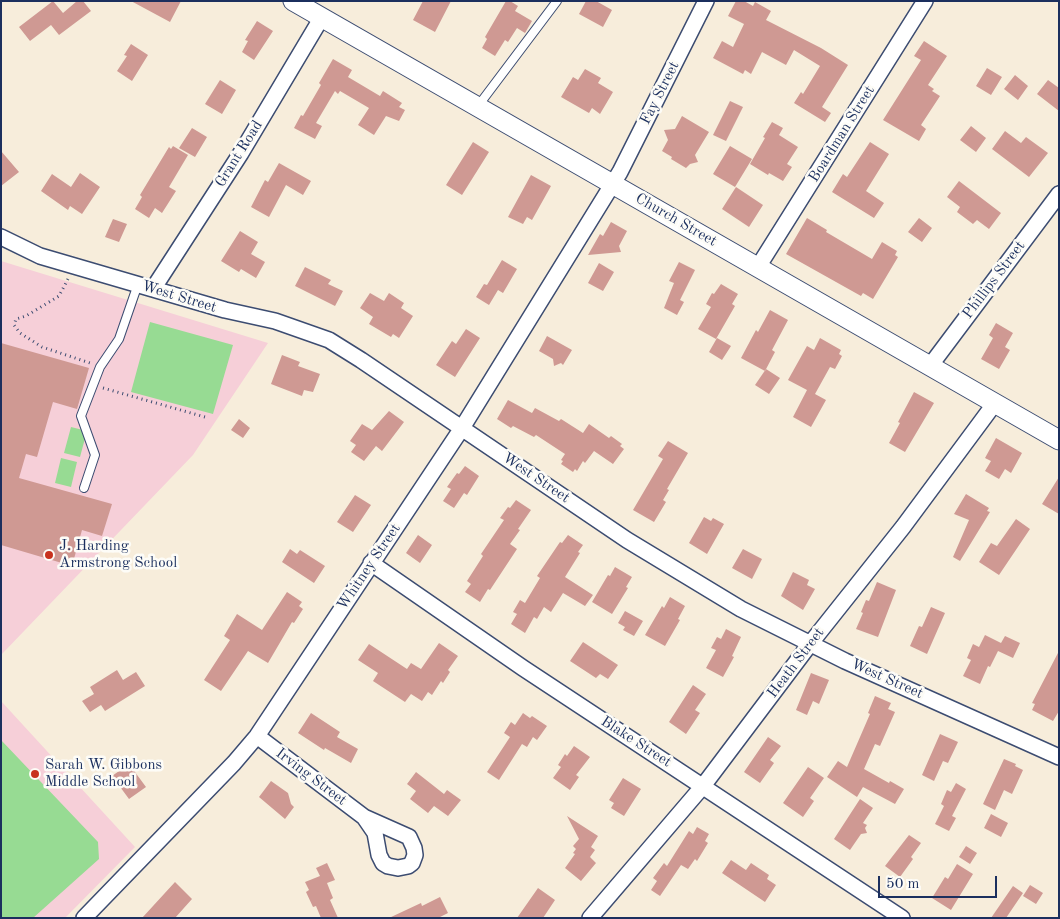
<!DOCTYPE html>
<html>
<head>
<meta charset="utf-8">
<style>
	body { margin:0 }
	#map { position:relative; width:1060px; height:919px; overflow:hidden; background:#f7eddb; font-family:"Old Standard TT",serif }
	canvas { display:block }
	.frame { position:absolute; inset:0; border:2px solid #1b2f5e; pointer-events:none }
	.scale { position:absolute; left:878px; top:876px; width:119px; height:22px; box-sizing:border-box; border:2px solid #1b2f5e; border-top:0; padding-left:6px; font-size:15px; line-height:18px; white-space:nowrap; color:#1b2f5e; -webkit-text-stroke:4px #fdfcf7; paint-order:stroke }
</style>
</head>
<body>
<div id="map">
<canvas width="1060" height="919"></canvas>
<div class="frame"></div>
<div class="scale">50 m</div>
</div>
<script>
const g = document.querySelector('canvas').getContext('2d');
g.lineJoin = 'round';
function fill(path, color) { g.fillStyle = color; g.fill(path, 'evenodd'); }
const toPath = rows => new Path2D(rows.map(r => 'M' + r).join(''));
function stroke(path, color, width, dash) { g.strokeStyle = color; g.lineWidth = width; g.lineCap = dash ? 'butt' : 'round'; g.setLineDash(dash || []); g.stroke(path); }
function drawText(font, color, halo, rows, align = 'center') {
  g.font = font + ' "Old Standard TT",serif'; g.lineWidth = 5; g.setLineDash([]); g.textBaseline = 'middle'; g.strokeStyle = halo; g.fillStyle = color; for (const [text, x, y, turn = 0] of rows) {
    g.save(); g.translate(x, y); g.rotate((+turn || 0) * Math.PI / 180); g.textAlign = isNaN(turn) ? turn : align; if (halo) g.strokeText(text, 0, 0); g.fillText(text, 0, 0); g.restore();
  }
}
const built = toPath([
	[1,261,268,343,193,455,1,655],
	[1,701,135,847,65,918,1,918]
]);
const green = toPath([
	[150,322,233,345,213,414,131,392],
	[71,427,87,431,80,457,64,453],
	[61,458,77,462,71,487,55,483],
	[1,740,98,842,99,859,33,918,1,918]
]);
const building = toPath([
	[53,1,63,13,77,1,83,1,91,11,59,35,51,25,30,41,19,27],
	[131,1,181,1,170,22],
	[423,1,451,1,435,32,413,20],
	[506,1,510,1,518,6,515,11,532,21,525,33,517,28,508,42,505,40,495,56,482,48,487,39,485,37],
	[586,1,596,1,612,10,603,27,579,14],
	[736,1,744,1,753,6,755,2,771,11,766,20,821,48,848,65,822,107,831,113,825,122,794,103,801,92,803,94,820,66,794,50,786,65,762,52,751,74,745,70,743,74,713,58,722,41,733,47,744,24,728,16],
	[257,21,273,31,254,60,242,52,248,41,245,40],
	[924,41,947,56,928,85,934,89,932,91,940,96,921,125,926,129,919,141,883,120,921,60,914,56],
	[131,44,148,55,132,81,117,71,127,56,124,55],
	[333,59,352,70,348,77,380,96,383,91,402,103,399,107,405,110,399,121,386,116,374,135,358,125,369,108,340,91,338,94,335,91,316,123,322,126,315,139,294,128,301,115,303,116,321,85,319,83],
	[987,68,1002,77,991,95,976,86],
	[585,69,601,78,598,83,613,92,600,114,592,108,589,113,561,97,573,77,578,80],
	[1015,75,1028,86,1018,100,1004,89],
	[220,80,236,90,222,114,205,104],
	[1048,80,1059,88,1059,111,1037,94],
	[730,101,743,107,726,141,713,135],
	[682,116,709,132,695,155,698,162,690,164,686,168,671,159,672,157,662,151,668,140,664,130,675,129],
	[772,122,783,128,779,135,798,147,787,164,792,167,783,181,769,173,768,175,750,164,765,138,763,137],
	[971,126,986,138,976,152,960,140],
	[192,128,207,137,195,157,179,148],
	[1005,131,1021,143,1026,137,1048,153,1029,177,992,149],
	[473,142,489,152,462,195,446,185],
	[870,142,889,154,866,191,884,203,874,218,832,192,843,174,847,177],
	[173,146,188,155,169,187,176,191,162,213,155,208,149,218,135,209,142,197,140,195,169,147,171,149],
	[730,146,752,159,735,187,713,174],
	[1,151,19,172,1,186],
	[279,163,311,181,303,195,286,185,269,217,251,207,265,180,268,182],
	[80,173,100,187,82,214,70,206,68,210,41,191,52,174,71,187],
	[531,175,551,186,532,220,527,217,523,224,508,217],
	[959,181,1001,213,989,229,977,220,973,224,957,212,960,207,947,197],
	[736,187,763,205,749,227,722,209],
	[807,218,827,230,826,232,872,259,882,242,897,251,895,255,898,257,873,299,863,293,861,296,786,254],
	[919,218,932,228,922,242,908,232],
	[113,219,127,224,119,242,105,237],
	[611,222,627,231,619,246,621,252,588,255,600,234,603,236],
	[240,231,258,242,251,254,265,262,256,278,241,269,239,272,221,261],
	[502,260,517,269,503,293,498,290,489,305,476,297,484,284,487,285],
	[679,262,695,270,680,300,684,302,677,315,664,308,674,283,669,281],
	[599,263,614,272,603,291,588,283],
	[305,267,331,280,328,284,343,291,335,306,295,286],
	[721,284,738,294,732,304,735,306,716,339,698,329,711,307,706,304,712,293,714,294],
	[370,293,384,301,389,293,404,303,401,308,413,316,399,338,393,334,391,337,369,324,373,317,360,308],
	[770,310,788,320,772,350,775,352,765,371,741,358,756,330,758,332],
	[996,323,1013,333,1005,347,1010,350,999,369,981,359,993,338,989,335],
	[466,329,480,338,455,377,436,365,452,341,456,344],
	[547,336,572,350,563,365,561,363,554,366,553,359,539,351],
	[717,338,731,346,722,360,709,352],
	[820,338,841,350,839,354,842,356,835,369,830,367,815,394,826,400,811,427,793,417,807,390,788,380,807,346,814,350],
	[1,343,89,368,77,409,53,402,37,457,26,454,19,478,112,504,102,536,82,530,72,566,1,545],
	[282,355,300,362,298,366,320,374,313,392,304,390,302,396,271,384],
	[766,369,780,378,769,394,755,385],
	[914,392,934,403,905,452,889,443,900,423,898,422],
	[508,400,532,413,535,408,559,421,561,419,583,433,589,424,609,438,611,436,622,444,620,446,624,449,613,464,594,451,585,463,583,461,577,471,575,469,573,472,561,464,563,461,561,460,565,454,536,435,534,437,513,426,511,428,497,419],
	[389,411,404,422,382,451,376,446,364,461,351,452,356,445,350,441,362,424,372,430],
	[239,419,250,428,243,438,231,430],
	[996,438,1022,453,1011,473,1005,469,999,479,985,471,991,461,985,458],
	[668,441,688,453,667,489,669,490,663,500,666,502,654,522,633,510,663,459,658,456],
	[465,466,479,476,467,495,464,493,454,508,443,501,451,489,447,487,457,473,459,474],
	[1059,477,1059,514,1042,504],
	[966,494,989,508,987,511,990,512,960,561,953,557,969,520,954,514],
	[355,495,371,505,353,532,337,522],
	[516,500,531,510,518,529,520,530,510,544,517,549,490,590,488,589,480,602,465,592,471,584,467,581,483,556,481,554,504,520,500,518,508,507,510,508],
	[704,517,711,521,713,518,724,524,707,554,689,543],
	[1016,519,1030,529,999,575,979,562,991,543,997,546],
	[418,535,432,545,420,563,406,553],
	[568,535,583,545,578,552,580,553,565,577,593,595,585,606,563,593,551,612,544,607,537,619,534,617,525,633,511,624,517,614,513,612,520,600,525,603,540,578,537,576,560,542,562,543],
	[290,549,297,554,300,550,325,566,314,583,282,562],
	[743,549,762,559,752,579,732,568],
	[615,567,632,577,626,587,628,588,612,614,592,602,608,575,610,576],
	[793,572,809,580,807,585,815,589,803,610,781,596],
	[877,582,896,590,878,637,856,629,863,613,861,612,866,600,869,601],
	[287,592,302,602,299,606,303,609,294,623,292,622,268,663,248,651,221,691,204,680,230,640,224,636,237,614,262,630],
	[670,597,685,606,678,619,680,620,665,646,645,635,662,606,664,608],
	[931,607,945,613,927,654,910,646,919,626,922,627],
	[625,611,643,621,634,636,623,630,625,627,618,623],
	[726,629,741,637,732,656,734,657,723,677,706,668,716,650,711,648,717,637,721,639],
	[985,635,1001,643,1005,636,1020,643,1013,658,998,651,990,667,988,666,980,684,963,676,971,660,967,658,973,644,979,647],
	[583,642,618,665,608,679,600,674,596,678,570,661],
	[439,643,458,656,448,670,450,672,443,683,441,681,432,695,428,692,422,701,411,694,405,702,373,681,378,673,358,660,369,644,407,669,411,663,421,669],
	[1059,651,1059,711,1053,721,1032,710,1035,704,1032,703],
	[117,670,123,680,136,672,145,686,105,711,101,705,90,712,82,701,94,694,90,687],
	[811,673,829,680,819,704,813,701,807,715,796,710],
	[693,685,706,694,695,710,700,713,686,734,669,722],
	[875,696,891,703,888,709,895,712,880,746,875,744,864,769,889,783,890,781,904,789,895,804,863,787,857,797,827,777,838,761,847,767,870,714,868,713],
	[311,713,340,732,337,737,358,749,351,763,325,748,324,750,298,733],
	[523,713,530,718,532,716,547,726,537,740,533,737,527,747,522,744,499,780,487,772,510,737,504,733,511,722,515,725],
	[940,734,958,742,948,763,943,761,934,781,922,775],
	[768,737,781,746,770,760,774,763,760,783,744,772],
	[574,746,590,757,576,775,579,777,570,790,553,778,561,767,558,765,565,754,567,756],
	[1004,759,1016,764,1015,766,1023,770,1012,794,1004,790,995,810,983,804],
	[129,764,146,787,129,799,112,776],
	[808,767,824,778,810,798,814,801,803,817,783,803],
	[416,772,444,794,447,790,461,800,448,816,434,806,428,813,410,799,416,791,407,784],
	[623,778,641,789,624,816,611,808,614,803,609,800],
	[271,781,288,793,291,804,294,807,285,819,259,797],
	[956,783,966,789,952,816,956,818,949,831,935,824,944,806,941,804,947,790,951,792],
	[860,799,873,808,863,823,867,825,865,828,867,833,861,834,850,850,834,839],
	[991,814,1008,823,1001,837,984,828],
	[567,816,598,836,591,847,595,850,590,857,596,863,581,881,565,868,575,854,573,853,576,849,573,846,579,839],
	[697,827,709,834,705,841,708,843,697,861,695,859,688,869,681,865,660,896,651,890,657,881,653,878,664,863,667,866,689,831,693,834],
	[909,835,921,843,911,857,913,859,900,877,885,866],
	[966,846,977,853,970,864,959,857],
	[731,860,746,870,751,863,769,875,767,879,776,885,765,902,722,873],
	[327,863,335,880,327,883,333,898,330,900,338,918,321,918,316,906,313,907,306,892,309,890,305,882,320,876,316,868],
	[957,864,973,874,951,910,932,898,945,877,948,879],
	[175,882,192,899,175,918,142,918],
	[1030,885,1043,893,1036,904,1023,896],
	[1013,886,1023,893,1006,918,991,918],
	[538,888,555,900,543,918,517,918],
	[440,897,448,913,438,918,389,918,421,903,422,906]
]);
const path = toPath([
	[68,279,59,296,26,316,16,319,14,325,20,333,42,347,90,363],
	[103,388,205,417]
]);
const service = toPath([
	[478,106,557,1],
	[84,488,95,455,81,416,100,367,119,339,138,284]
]);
const minor = toPath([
	[1,237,40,256,225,310,275,321,329,340,361,360,627,540,741,609,845,661,1059,757],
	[758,267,925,1],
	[153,289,241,153,322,17],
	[930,366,1059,194],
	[371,563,523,668,902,918],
	[257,736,364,817,375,833,379,855,383,863,388,866,398,868,408,866,412,863,415,855,414,848,409,837,364,817],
	[84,918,234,763,257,736,462,428,620,172,706,1],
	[590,918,703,786,810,644,903,527,995,403]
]);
const tertiary = toPath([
	[293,1,1059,440]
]);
const markers = [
	[49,555,5,"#c8321e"],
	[35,774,5,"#c8321e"]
];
const streetNames = [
	["Fay Street",660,93,-63],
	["Boardman Street",842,134,-58],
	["Grant Road",239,154,-58],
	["Church Street",676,220,30],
	["Phillips Street",994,280,-53],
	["West Street",179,297,17],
	["West Street",536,478,34],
	["Whitney Street",369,567,-56],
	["Heath Street",796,663,-53],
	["West Street",887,679,24],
	["Blake Street",636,742,33],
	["Irving Street",311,777,37]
];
const poiNames = [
	["J. Harding",59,546],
	["Armstrong School",59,563],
	["Sarah W. Gibbons",45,765],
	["Middle School",45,782]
];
fill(built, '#f6cfd8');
fill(green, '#97db93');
fill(building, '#cf9993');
stroke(service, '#3c4c71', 10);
stroke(minor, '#3c4c71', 18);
stroke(tertiary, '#3c4c71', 21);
stroke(path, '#3c4c71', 3, [1, 4]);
stroke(service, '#fff', 8);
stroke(minor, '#fff', 15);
stroke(tertiary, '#fff', 19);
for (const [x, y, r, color] of markers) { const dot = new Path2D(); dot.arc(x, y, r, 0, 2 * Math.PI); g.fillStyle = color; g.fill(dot); stroke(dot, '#fdfcf7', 2); }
drawText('15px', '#1b2f5e', '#fdfcf7', streetNames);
drawText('15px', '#1b2f5e', '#fdfcf7', poiNames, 'left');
</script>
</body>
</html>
